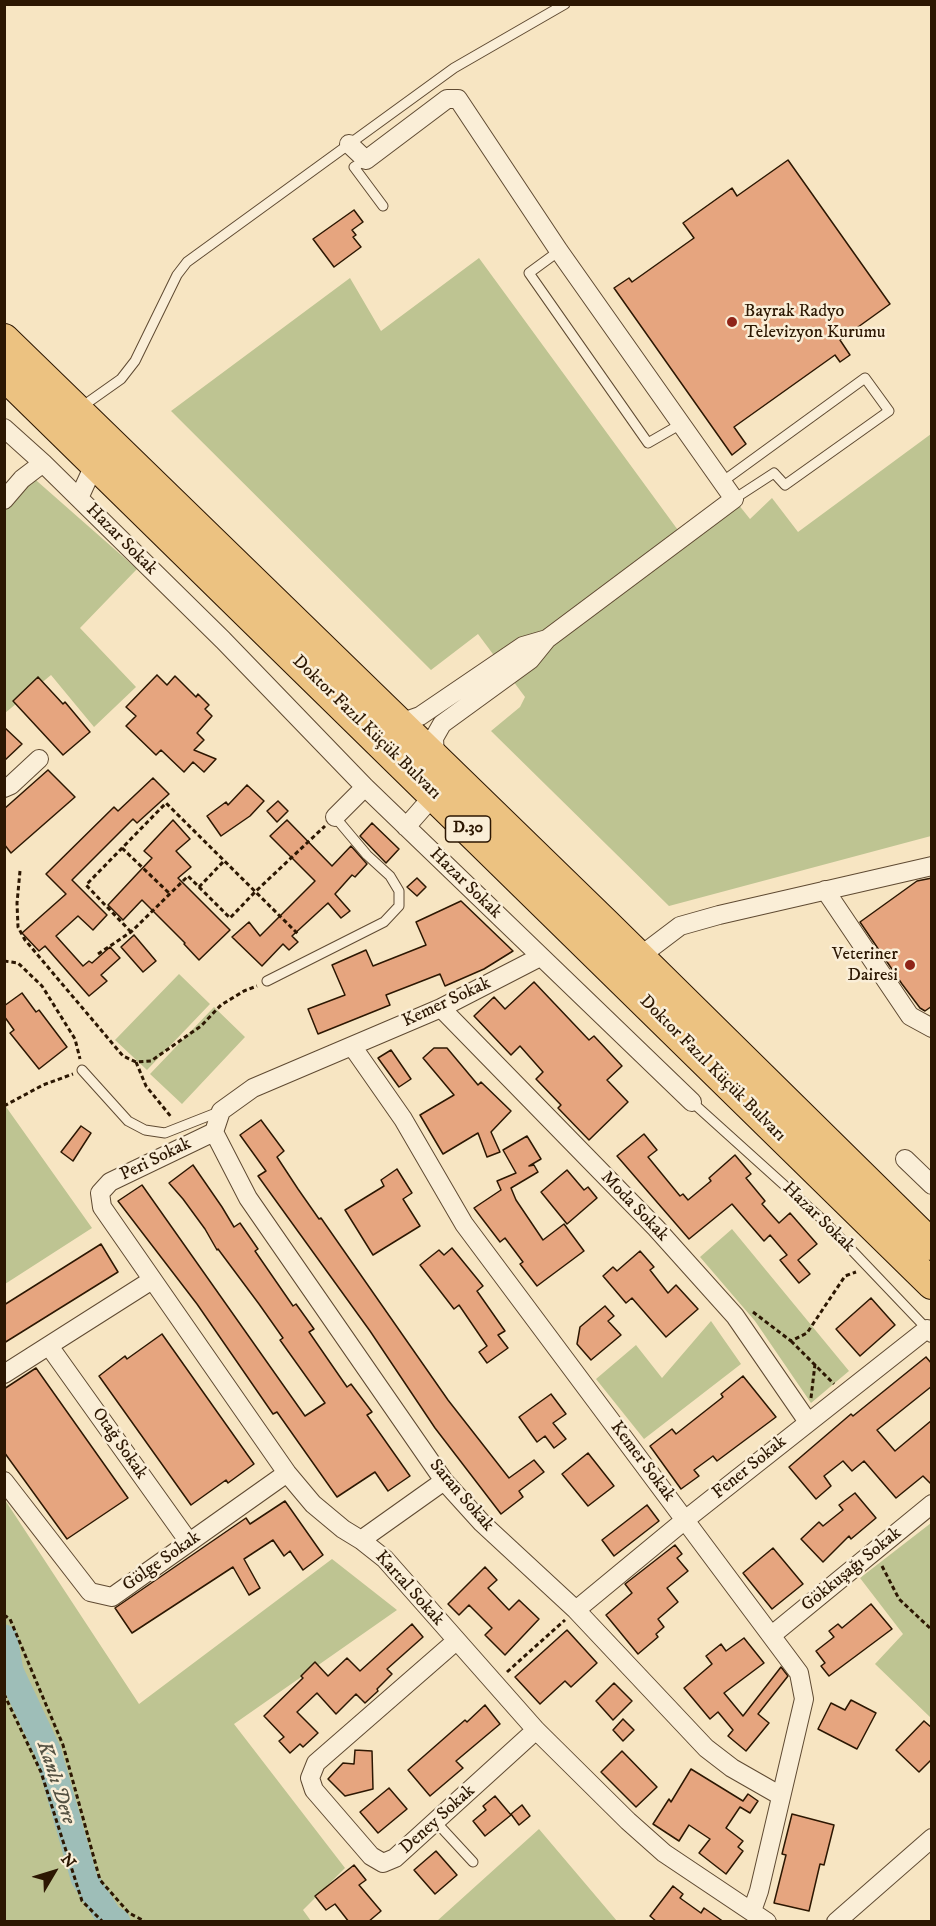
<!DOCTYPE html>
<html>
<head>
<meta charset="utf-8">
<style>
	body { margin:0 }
	#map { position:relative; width:936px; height:1926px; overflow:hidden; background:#f7e5c2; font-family:"IM FELL DW Pica",serif }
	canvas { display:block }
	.frame { position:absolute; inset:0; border:6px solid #2c1702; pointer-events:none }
	.north { position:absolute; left:24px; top:1842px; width:60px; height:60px; -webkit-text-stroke:4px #faeed7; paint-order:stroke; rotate:52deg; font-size:16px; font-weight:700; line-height:24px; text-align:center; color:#2c1702 }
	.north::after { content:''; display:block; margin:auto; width:21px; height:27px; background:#2c1702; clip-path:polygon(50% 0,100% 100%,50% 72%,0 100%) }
</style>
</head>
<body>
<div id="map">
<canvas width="936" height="1926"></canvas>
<div class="frame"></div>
<div class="north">N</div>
</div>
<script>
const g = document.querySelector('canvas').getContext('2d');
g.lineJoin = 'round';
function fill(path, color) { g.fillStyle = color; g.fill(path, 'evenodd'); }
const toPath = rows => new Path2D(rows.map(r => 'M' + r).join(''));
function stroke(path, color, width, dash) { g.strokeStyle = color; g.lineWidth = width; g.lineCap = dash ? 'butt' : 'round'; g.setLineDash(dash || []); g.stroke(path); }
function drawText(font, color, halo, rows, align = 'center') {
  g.font = font + ' "IM FELL DW Pica",serif'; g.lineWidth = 5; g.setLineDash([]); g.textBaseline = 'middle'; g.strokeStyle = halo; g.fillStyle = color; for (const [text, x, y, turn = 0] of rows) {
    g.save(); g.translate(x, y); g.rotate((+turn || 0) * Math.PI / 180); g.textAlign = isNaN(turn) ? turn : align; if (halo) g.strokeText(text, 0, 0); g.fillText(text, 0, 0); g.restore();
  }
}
const green = toPath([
	[479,258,683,537,734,499,750,519,772,498,798,532,931,434,931,836,669,906,491,731,520,707,525,697,478,634,431,670,171,411,350,278,381,331],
	[21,467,137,569,80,628,136,687,94,727,51,675,5,713,5,488],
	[179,974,210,1004,147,1070,115,1040],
	[214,1007,245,1037,182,1104,150,1074],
	[4,1104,92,1228,5,1284,4,1284],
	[732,1229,849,1371,811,1403,755,1321,700,1257],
	[711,1321,741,1364,644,1439,596,1379,636,1345,662,1378],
	[5,1500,139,1704,332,1559,397,1610,234,1724,345,1868,303,1910,311,1921,5,1921],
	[931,1523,931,1718,875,1664,903,1634,860,1578],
	[539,1829,617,1921,437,1921]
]);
const river = toPath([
	[4,1638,10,1671,48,1752,84,1878,109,1917,117,1922]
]);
const building = toPath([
	[788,160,890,304,840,340,850,355,840,362,835,355,734,427,746,444,732,455,614,288,629,278,632,282,694,238,683,223,732,188,737,196,788,160],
	[354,210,363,222,352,230,356,235,353,237,361,247,334,267,313,239,354,210],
	[157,675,167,685,175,676,196,697,198,694,209,705,205,709,212,716,197,733,204,740,194,750,216,759,204,772,193,762,184,772,161,750,156,755,126,726,136,716,126,707,157,675],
	[38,677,63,704,65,702,90,732,63,755,13,701,38,677],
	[4,727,22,744,4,761,4,727],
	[48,770,75,797,11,853,4,844,4,809,48,770],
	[153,778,169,794,137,823,133,819,72,880,107,915,93,930,78,916,56,936,83,966,89,961,92,963,110,947,120,958,101,975,107,981,89,996,45,946,39,951,22,933,66,894,46,874,114,807,118,811,153,778],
	[247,785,264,801,250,816,221,836,207,816,226,802,228,805,247,785],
	[278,801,288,811,277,822,267,811,278,801],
	[173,820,190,839,176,851,191,867,178,878,230,930,199,960,184,944,185,943,142,900,123,920,108,905,152,858,144,851,173,820],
	[287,820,332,866,351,846,367,864,355,877,352,875,335,894,350,911,341,918,328,903,292,936,298,942,289,950,283,944,262,966,232,937,249,922,260,936,315,881,270,836,287,820],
	[372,823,399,849,386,863,360,836,372,823],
	[417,878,426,887,417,896,407,887,417,878],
	[932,878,932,1006,925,1011,920,1008,902,984,860,922,917,881,932,878],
	[461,901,513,951,484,969,445,986,440,974,386,995,390,1005,318,1034,308,1009,345,995,332,965,366,950,373,966,426,945,416,922,461,901],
	[134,935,156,961,143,972,121,947,134,935],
	[534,982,589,1040,594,1036,622,1066,607,1080,628,1102,589,1140,558,1108,561,1105,536,1079,543,1072,520,1046,511,1055,474,1016,494,997,505,1009,534,982],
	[22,993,36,1012,39,1010,67,1047,39,1069,10,1033,14,1030,4,1016,4,1006,22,993],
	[434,1048,447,1048,478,1085,481,1082,511,1111,491,1132,500,1152,487,1157,478,1133,443,1154,420,1115,454,1095,423,1058,434,1048],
	[391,1050,411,1079,399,1087,378,1058,391,1050],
	[261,1120,284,1151,277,1157,298,1189,319,1219,321,1218,448,1400,509,1478,534,1460,544,1472,519,1491,523,1497,501,1514,435,1428,370,1331,258,1176,266,1171,240,1135,261,1120],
	[81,1126,91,1133,73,1161,61,1152,81,1126],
	[644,1134,657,1150,648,1157,680,1196,683,1194,688,1200,711,1181,709,1178,735,1155,751,1174,746,1178,765,1201,762,1204,779,1223,790,1213,817,1244,798,1260,810,1274,799,1283,780,1260,787,1255,770,1235,764,1241,732,1204,689,1239,617,1156,644,1134],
	[527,1136,541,1159,529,1166,534,1165,538,1172,511,1188,516,1200,543,1240,564,1224,584,1251,537,1286,520,1264,523,1262,505,1238,500,1242,474,1208,501,1190,497,1181,516,1173,503,1150,527,1136],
	[193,1165,222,1207,234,1227,240,1223,258,1249,255,1251,293,1306,296,1304,314,1329,309,1332,347,1387,351,1384,372,1412,367,1415,410,1476,388,1491,375,1472,337,1497,277,1412,273,1414,197,1304,118,1201,142,1185,305,1416,325,1403,280,1340,283,1338,259,1304,218,1249,217,1250,205,1229,183,1199,169,1183,193,1165],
	[397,1169,412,1193,403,1199,420,1226,373,1255,345,1210,384,1186,381,1180,397,1169],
	[567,1170,584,1190,588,1187,597,1198,567,1224,541,1192,567,1170],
	[101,1244,118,1272,4,1343,4,1305,101,1244],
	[452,1248,483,1286,477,1291,505,1331,498,1335,508,1348,487,1363,479,1352,487,1346,459,1305,454,1309,420,1265,439,1250,444,1255,452,1248],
	[640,1251,654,1267,650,1270,668,1293,676,1285,698,1309,666,1337,632,1298,626,1303,603,1276,613,1267,617,1271,640,1251],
	[871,1298,895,1325,860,1356,836,1329,871,1298],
	[605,1306,614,1316,608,1321,621,1335,591,1360,577,1344,580,1327,605,1306],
	[162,1334,254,1464,228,1483,226,1480,191,1505,99,1376,125,1356,127,1359,162,1334],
	[926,1357,932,1364,932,1386,877,1430,895,1451,932,1420,932,1485,923,1476,896,1498,864,1461,852,1471,843,1461,824,1476,831,1486,816,1499,789,1467,851,1414,853,1416,926,1357],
	[36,1368,128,1498,67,1539,4,1452,4,1389,36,1368],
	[743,1376,776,1417,717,1461,713,1456,694,1470,699,1476,681,1489,650,1446,672,1429,676,1434,723,1397,721,1394,743,1376],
	[551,1394,566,1414,553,1423,566,1439,554,1448,545,1436,537,1442,519,1417,551,1394],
	[588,1453,614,1486,588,1506,562,1474,588,1453],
	[855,1493,876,1518,851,1539,849,1536,823,1562,801,1539,819,1522,823,1526,843,1510,839,1505,855,1493],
	[285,1501,323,1555,303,1570,290,1551,284,1556,273,1540,244,1559,260,1588,249,1595,233,1567,132,1633,115,1608,246,1518,250,1524,285,1501],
	[647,1505,659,1521,614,1556,602,1540,647,1505],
	[675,1545,682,1554,677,1558,688,1571,667,1588,678,1602,658,1619,664,1627,656,1634,658,1637,638,1654,606,1615,632,1593,625,1584,675,1545],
	[773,1548,803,1584,772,1609,743,1573,773,1548],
	[485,1567,497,1580,488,1588,509,1610,519,1600,539,1619,505,1655,485,1635,492,1628,469,1605,459,1615,448,1604,485,1567],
	[871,1604,892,1629,829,1676,821,1666,825,1663,816,1651,834,1637,829,1631,838,1624,842,1628,871,1604],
	[412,1624,423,1637,387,1669,392,1674,377,1689,378,1691,365,1703,356,1694,336,1714,317,1693,297,1712,318,1733,303,1747,300,1744,290,1753,279,1741,284,1737,264,1716,303,1678,301,1676,315,1662,328,1676,347,1658,360,1671,412,1624],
	[567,1630,597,1663,571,1687,565,1681,540,1704,515,1677,567,1630],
	[744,1638,764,1663,724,1693,743,1716,781,1667,788,1676,758,1714,769,1723,746,1751,728,1736,733,1730,718,1712,710,1719,684,1688,712,1664,706,1656,721,1644,726,1651,744,1638],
	[614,1683,632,1701,613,1720,596,1701,614,1683],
	[851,1700,876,1713,857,1749,818,1729,831,1703,845,1710,851,1700],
	[485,1705,500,1724,456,1761,463,1768,430,1796,408,1770,465,1720,467,1722,485,1705],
	[623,1719,634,1730,623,1741,613,1730,623,1719],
	[924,1721,932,1728,932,1759,919,1772,896,1750,924,1721],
	[355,1750,372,1751,373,1789,345,1796,328,1779,343,1763,354,1764,355,1750],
	[622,1751,657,1787,636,1807,601,1772,622,1751],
	[691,1769,743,1801,748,1794,758,1801,750,1813,740,1807,726,1828,743,1841,738,1847,743,1851,726,1874,699,1853,710,1839,689,1825,679,1841,653,1824,669,1799,671,1802,691,1769],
	[389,1788,407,1809,378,1833,360,1812,389,1788],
	[495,1796,511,1815,485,1836,473,1821,486,1810,483,1806,495,1796],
	[522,1805,530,1816,519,1825,511,1814,522,1805],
	[792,1814,834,1825,824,1865,820,1864,809,1911,774,1903,786,1855,782,1854,792,1814],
	[436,1851,457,1875,435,1894,414,1870,436,1851],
	[354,1865,366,1880,359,1885,381,1911,368,1922,349,1922,335,1904,326,1910,315,1896,354,1865],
	[673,1886,683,1894,680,1898,701,1913,704,1908,724,1922,657,1922,650,1916,673,1886]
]);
const path = toPath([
	[122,848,170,894],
	[20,871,17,903,18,927,25,940,123,1056,136,1062,151,1061,201,1026,221,1005,244,991,257,986],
	[199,887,224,861],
	[131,932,86,885,166,803,299,935],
	[98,954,131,932,188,876,230,918,255,892,325,826],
	[4,961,18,963,42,986,75,1039,80,1059],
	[136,1062,146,1086,172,1118],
	[4,1106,43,1085,73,1074],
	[753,1312,791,1341,807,1333,845,1276,856,1272],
	[791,1341,834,1384],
	[811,1398,815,1364],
	[882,1566,899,1599,932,1630],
	[4,1615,10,1619,63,1745,100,1880,129,1913,146,1922],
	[507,1672,565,1620],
	[4,1694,41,1772,82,1901,103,1922]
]);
const service = toPath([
	[366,160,354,167,383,206],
	[559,251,529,273,648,443,681,424],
	[80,408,121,379,135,361,177,275,187,262,454,68,565,4],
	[722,482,865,378,889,411,785,485,774,473,734,499],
	[267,981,384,922,399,906,399,891,390,876,367,855,335,817],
	[82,1070,128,1121,145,1130,165,1133,221,1111],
	[692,1102,824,1221,927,1329],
	[436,1822,473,1862]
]);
const minor = toPath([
	[349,144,366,160,447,99,458,99,559,251,734,499,547,639,530,660,442,724,434,738,435,758],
	[4,428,43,463,223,640,365,787,692,1102],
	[79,498,95,463],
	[4,500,22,479,43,463],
	[400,723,420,716,523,646,547,639],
	[4,788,11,785,39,759],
	[335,817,365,787],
	[406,827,434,795],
	[825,890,910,1016,932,1028],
	[639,957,680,926,719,915,932,866],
	[441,1008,656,1228,735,1316,808,1422],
	[352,1046,403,1119,464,1224,799,1673,804,1699,759,1891,752,1911],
	[214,1132,110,1182,100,1193,102,1207,287,1473,313,1504,343,1529,361,1540,385,1559,536,1730,628,1821,664,1853,767,1922],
	[214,1132,248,1198,444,1481,482,1523,576,1610,706,1748,732,1768,781,1796],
	[214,1132,221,1111,253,1088,441,1008,540,957],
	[905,1159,932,1185],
	[49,1346,189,1542],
	[4,1374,152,1280],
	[4,1481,90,1592,112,1597,287,1473],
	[361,1540,444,1481],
	[576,1610,685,1520,927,1329,932,1333],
	[772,1635,932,1504],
	[456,1641,316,1763,310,1778,314,1790,371,1856,383,1863,395,1858,536,1730],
	[836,1922,932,1838]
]);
const trunk = toPath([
	[4,339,607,925,932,1245],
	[4,375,932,1284]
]);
const markers = [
	[732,322,6,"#8f2418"],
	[910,965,6,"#8f2418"]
];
const shields = [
	[468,829,45]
];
const shieldNames = [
	["D.30",468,829]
];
const poiNames = [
	["Bayrak Radyo",744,312],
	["Televizyon Kurumu",744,333],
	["Veteriner",898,955,"right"],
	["Dairesi",898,976,"right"]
];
const streetNames = [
	["Hazar Sokak",121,540,45],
	["Doktor Fazıl Küçük Bulvarı",366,728,44],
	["Hazar Sokak",465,884,44],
	["Kemer Sokak",447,1003,-25],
	["Doktor Fazıl Küçük Bulvarı",712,1069,45],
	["Peri Sokak",156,1160,-26],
	["Moda Sokak",634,1207,46],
	["Hazar Sokak",818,1218,44],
	["Otağ Sokak",119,1444,55],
	["Kemer Sokak",642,1462,53],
	["Fener Sokak",750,1468,-39],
	["Saran Sokak",461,1496,49],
	["Gölge Sokak",162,1562,-35],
	["Gökkuşağı Sokak",852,1570,-39],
	["Kartal Sokak",409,1589,48],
	["Deney Sokak",438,1820,-42]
];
const waterNames = [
	["Kanlı Dere",55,1783,72]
];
fill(green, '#bec492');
stroke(river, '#9ebeb8', 27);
fill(building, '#e6a57f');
stroke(building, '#2c1702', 1.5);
stroke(service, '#5f4a32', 11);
stroke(minor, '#5f4a32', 20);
stroke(trunk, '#2c1702', 32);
stroke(path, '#2c1702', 3, [4.5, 3]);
stroke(service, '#faeed7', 9);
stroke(minor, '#faeed7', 18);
stroke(trunk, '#ecc281', 30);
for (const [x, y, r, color] of markers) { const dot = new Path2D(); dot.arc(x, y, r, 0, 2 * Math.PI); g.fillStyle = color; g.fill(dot); stroke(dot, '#faeed7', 2); }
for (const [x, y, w] of shields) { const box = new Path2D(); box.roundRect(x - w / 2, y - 13, w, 26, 4.5); g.fillStyle = '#faeed7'; g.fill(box); stroke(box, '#2c1702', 1.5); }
drawText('bold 16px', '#2c1702', null, shieldNames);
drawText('18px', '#2c1702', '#faeed7', poiNames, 'left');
drawText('18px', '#2c1702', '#faeed7', streetNames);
drawText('italic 20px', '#545142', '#faeed7', waterNames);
</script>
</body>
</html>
